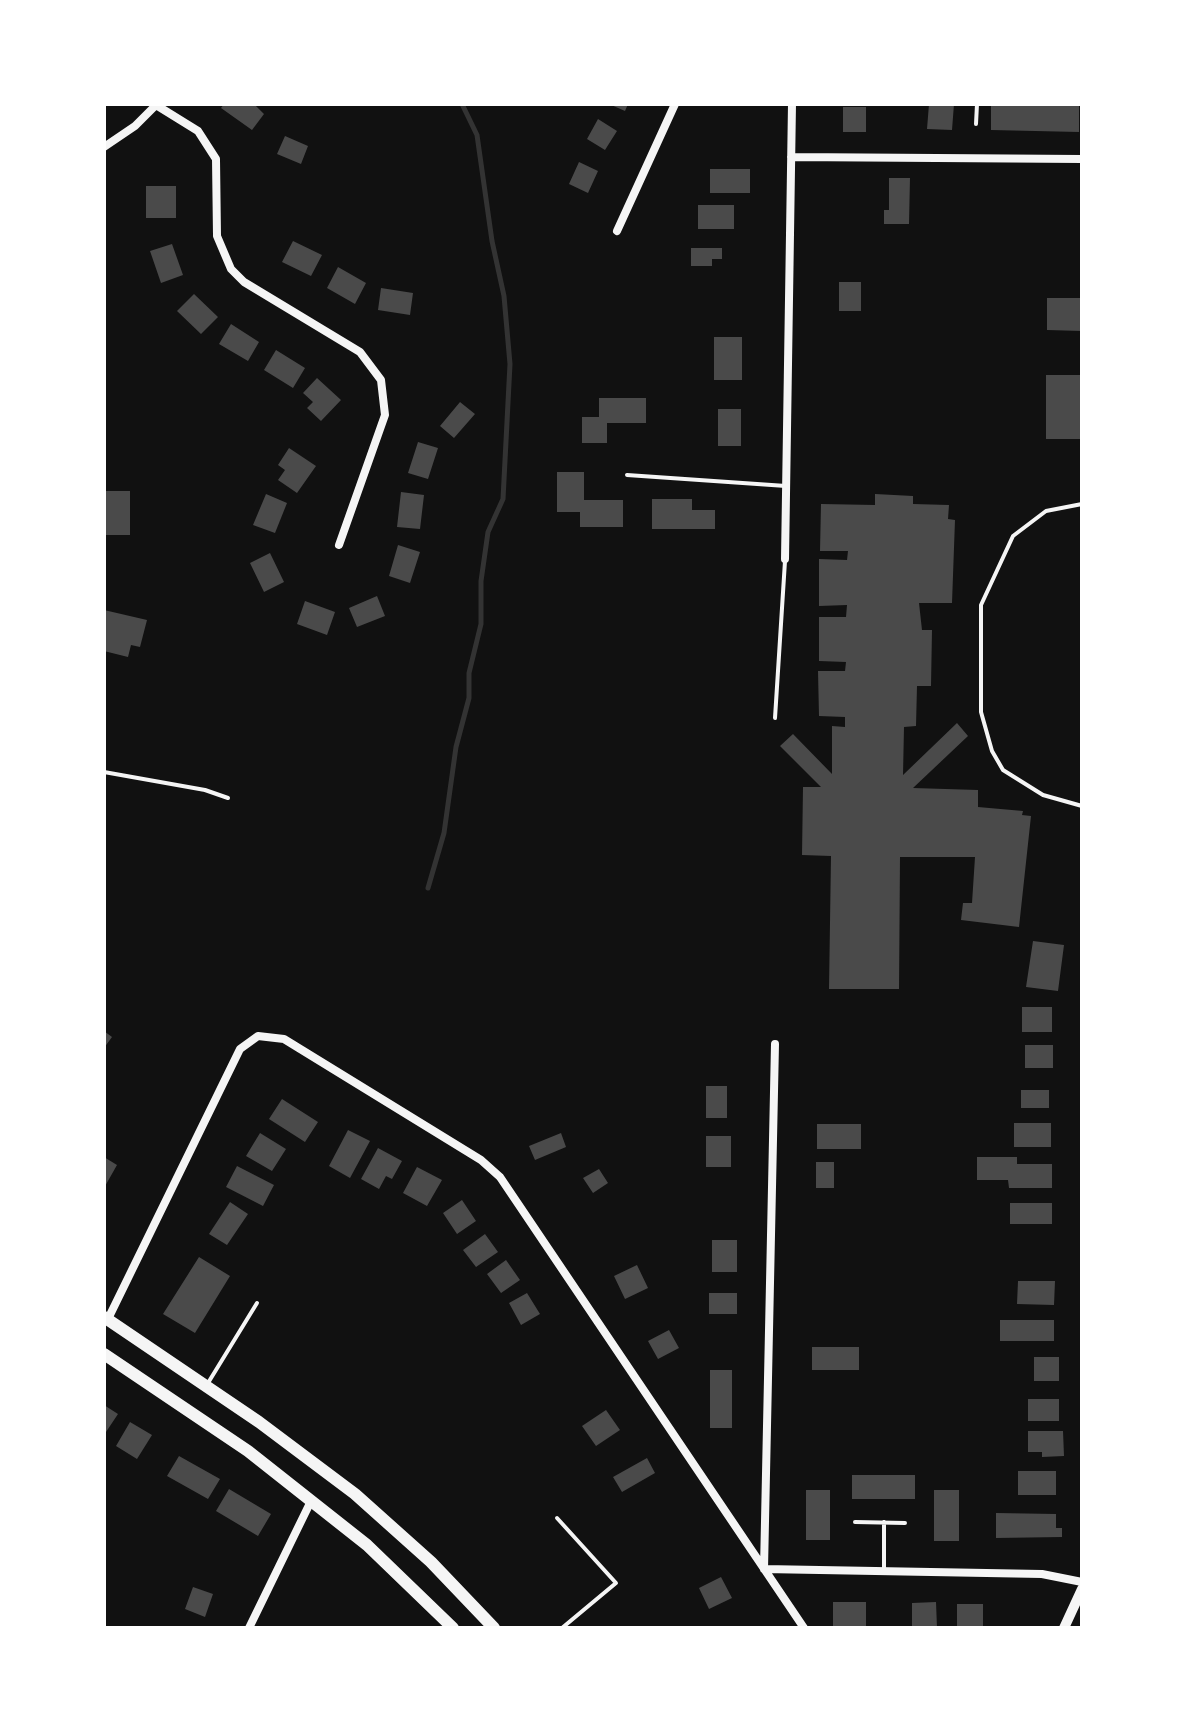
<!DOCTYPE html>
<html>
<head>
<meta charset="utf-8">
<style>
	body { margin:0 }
	#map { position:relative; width:1186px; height:1732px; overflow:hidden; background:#111; font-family:"Varela Round",sans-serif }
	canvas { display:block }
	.frame { position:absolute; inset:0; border:106px solid #fff; pointer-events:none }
</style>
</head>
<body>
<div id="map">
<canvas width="1186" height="1732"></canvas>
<div class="frame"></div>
</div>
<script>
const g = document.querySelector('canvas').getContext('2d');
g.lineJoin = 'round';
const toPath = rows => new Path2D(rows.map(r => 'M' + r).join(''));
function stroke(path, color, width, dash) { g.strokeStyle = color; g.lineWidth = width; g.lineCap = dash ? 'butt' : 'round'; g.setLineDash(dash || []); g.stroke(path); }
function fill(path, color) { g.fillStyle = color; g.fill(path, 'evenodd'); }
const stream = toPath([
	[428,888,444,833,456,747,469,698,469,673,481,624,481,581,488,532,503,499,510,364,504,296,492,241,477,135,462,104]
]);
const building = toPath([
	[224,104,254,104,264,114,252,130,221,108],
	[609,104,628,104,625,111],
	[929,104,954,104,952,130,927,129],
	[991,105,1079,106,1079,132,991,130],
	[843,107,866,107,866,132,843,132],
	[598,119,617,131,605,150,587,139],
	[285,136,308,146,301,164,277,154],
	[579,162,598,171,588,193,569,184],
	[710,169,750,169,750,193,710,193],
	[889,178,910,178,909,224,884,224,884,210,889,210],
	[146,186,176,186,176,218,146,218],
	[698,205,734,205,734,229,698,229],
	[293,241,322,255,311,276,282,262],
	[172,244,183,275,161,283,150,251],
	[691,248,722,248,722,259,712,259,712,266,691,266],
	[338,267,366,283,355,304,327,288],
	[839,282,861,282,861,311,839,311],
	[381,288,413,293,410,315,378,310],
	[194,294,218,317,201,334,177,311],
	[1047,298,1082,298,1082,331,1047,330],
	[231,324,259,342,248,361,219,344],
	[714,337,742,337,742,380,714,380],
	[276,350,305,368,293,388,264,370],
	[1046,375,1082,375,1082,439,1046,439],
	[317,378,341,400,321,421,307,408,313,402,303,393],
	[599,398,646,398,646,423,607,423,607,443,582,443,582,417,599,417],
	[460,402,475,414,454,438,440,426],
	[718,409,741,409,741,446,718,446],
	[418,442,438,448,428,479,408,473],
	[289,448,316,466,297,493,278,480,285,470,278,465],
	[557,472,584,472,584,500,623,500,623,527,580,527,580,512,557,512],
	[104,491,130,491,130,535,104,535],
	[401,492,424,495,420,529,397,527],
	[266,494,287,503,275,533,253,525],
	[875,494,913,496,913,504,949,505,948,519,955,520,952,603,919,603,922,630,932,630,931,686,917,686,916,726,904,727,903,775,957,723,968,736,913,788,978,790,978,807,1023,811,1022,815,1031,816,1019,927,961,920,963,903,972,903,975,857,900,857,899,989,829,989,831,856,802,855,803,787,821,787,780,746,793,734,832,774,832,726,845,727,845,717,819,716,818,671,845,671,846,662,819,661,819,617,846,617,847,605,819,606,819,559,847,560,848,551,820,551,821,504,875,505],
	[652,499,692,499,692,510,715,510,715,529,652,529],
	[398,545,420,552,410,583,389,576],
	[270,553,284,582,264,592,250,563],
	[377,596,385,616,357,627,349,608],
	[305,601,335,612,327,635,297,624],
	[104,610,147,620,140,647,131,645,128,657,104,651],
	[1033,941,1064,945,1058,991,1026,987],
	[1022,1007,1052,1007,1052,1032,1022,1032],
	[104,1031,112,1037,104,1048],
	[1025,1045,1053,1045,1053,1068,1025,1068],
	[706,1086,727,1086,727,1118,706,1118],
	[1021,1090,1049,1090,1049,1108,1021,1108],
	[282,1099,318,1122,305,1142,269,1119],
	[1014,1123,1051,1123,1051,1147,1014,1147],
	[817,1124,861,1124,861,1149,817,1149],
	[348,1130,370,1141,350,1178,329,1166],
	[260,1133,286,1149,272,1171,246,1156],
	[561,1133,566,1147,535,1160,529,1146],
	[706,1136,731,1136,731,1167,706,1167],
	[378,1148,402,1161,392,1179,386,1176,379,1189,361,1179],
	[104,1157,117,1165,104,1188],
	[977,1157,1017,1157,1017,1164,1052,1164,1052,1188,1009,1188,1008,1180,977,1180],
	[816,1162,834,1162,834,1188,816,1188],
	[237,1166,274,1185,263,1206,226,1187],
	[417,1167,442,1180,427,1206,403,1193],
	[599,1169,608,1183,593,1193,583,1178],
	[462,1200,476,1221,457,1234,443,1213],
	[230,1202,248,1214,227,1245,209,1234],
	[1010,1203,1052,1203,1052,1224,1010,1224],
	[485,1234,498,1252,476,1267,463,1250],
	[712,1240,737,1240,737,1272,712,1272],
	[199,1257,230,1276,195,1333,163,1314],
	[506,1260,520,1280,501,1293,487,1274],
	[637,1265,648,1288,625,1299,614,1276],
	[1018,1281,1055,1281,1054,1305,1017,1304],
	[527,1293,540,1314,521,1325,509,1303],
	[709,1293,737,1293,737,1314,709,1314],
	[1000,1320,1054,1320,1054,1341,1000,1341],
	[669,1330,679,1348,658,1359,648,1341],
	[812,1347,859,1347,859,1370,812,1370],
	[1034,1357,1059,1357,1059,1381,1034,1381],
	[710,1370,732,1370,732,1428,710,1428],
	[1028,1399,1059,1399,1059,1421,1028,1421],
	[104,1405,118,1414,104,1435],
	[606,1410,620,1430,596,1446,582,1426],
	[130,1422,152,1435,137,1459,116,1446],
	[1028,1431,1063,1431,1064,1456,1042,1457,1042,1452,1028,1452],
	[179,1456,220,1479,208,1499,167,1476],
	[647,1458,655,1473,622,1492,613,1477],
	[1018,1471,1056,1471,1056,1495,1018,1495],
	[852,1475,915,1475,915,1499,852,1499],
	[229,1489,271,1514,258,1536,216,1511],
	[806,1490,830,1490,830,1540,806,1540],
	[934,1490,959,1490,959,1541,934,1541],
	[996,1513,1056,1514,1056,1528,1062,1528,1062,1537,996,1538],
	[721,1577,732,1598,709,1609,699,1588],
	[193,1587,213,1594,205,1617,185,1609],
	[833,1602,866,1602,866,1628,833,1627],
	[936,1602,937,1628,912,1628,912,1603],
	[957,1604,983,1604,983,1628,957,1628]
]);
const service = toPath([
	[976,124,977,104],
	[627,475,786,486],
	[1082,504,1046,511,1013,536,981,605,981,712,992,751,1003,770,1043,795,1082,806],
	[775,718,785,561],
	[104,772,205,790,228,798],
	[208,1383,257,1303],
	[557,1518,616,1583,562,1628],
	[855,1522,905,1523],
	[884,1522,884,1571]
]);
const minor = toPath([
	[156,105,198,131,216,159,217,236,231,269,244,282,360,352,381,380,385,415,339,545],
	[104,147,135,126,157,104],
	[791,157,1082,159],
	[617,231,675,104],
	[785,559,792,104],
	[775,1044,764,1569,1042,1574,1082,1582],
	[108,1319,240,1049,258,1036,284,1039,481,1160,500,1177,804,1628],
	[249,1628,311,1501]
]);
const tertiary = toPath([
	[1064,1628,1082,1589]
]);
const primary = toPath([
	[104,1317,259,1422,355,1494,431,1562,494,1628],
	[104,1354,248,1451,367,1545,453,1628]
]);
stroke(stream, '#333', 5);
fill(building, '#4a4a4a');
stroke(service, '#f5f5f5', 4);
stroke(minor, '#f5f5f5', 8);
stroke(tertiary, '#f5f5f5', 10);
stroke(primary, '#f5f5f5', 12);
</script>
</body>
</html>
